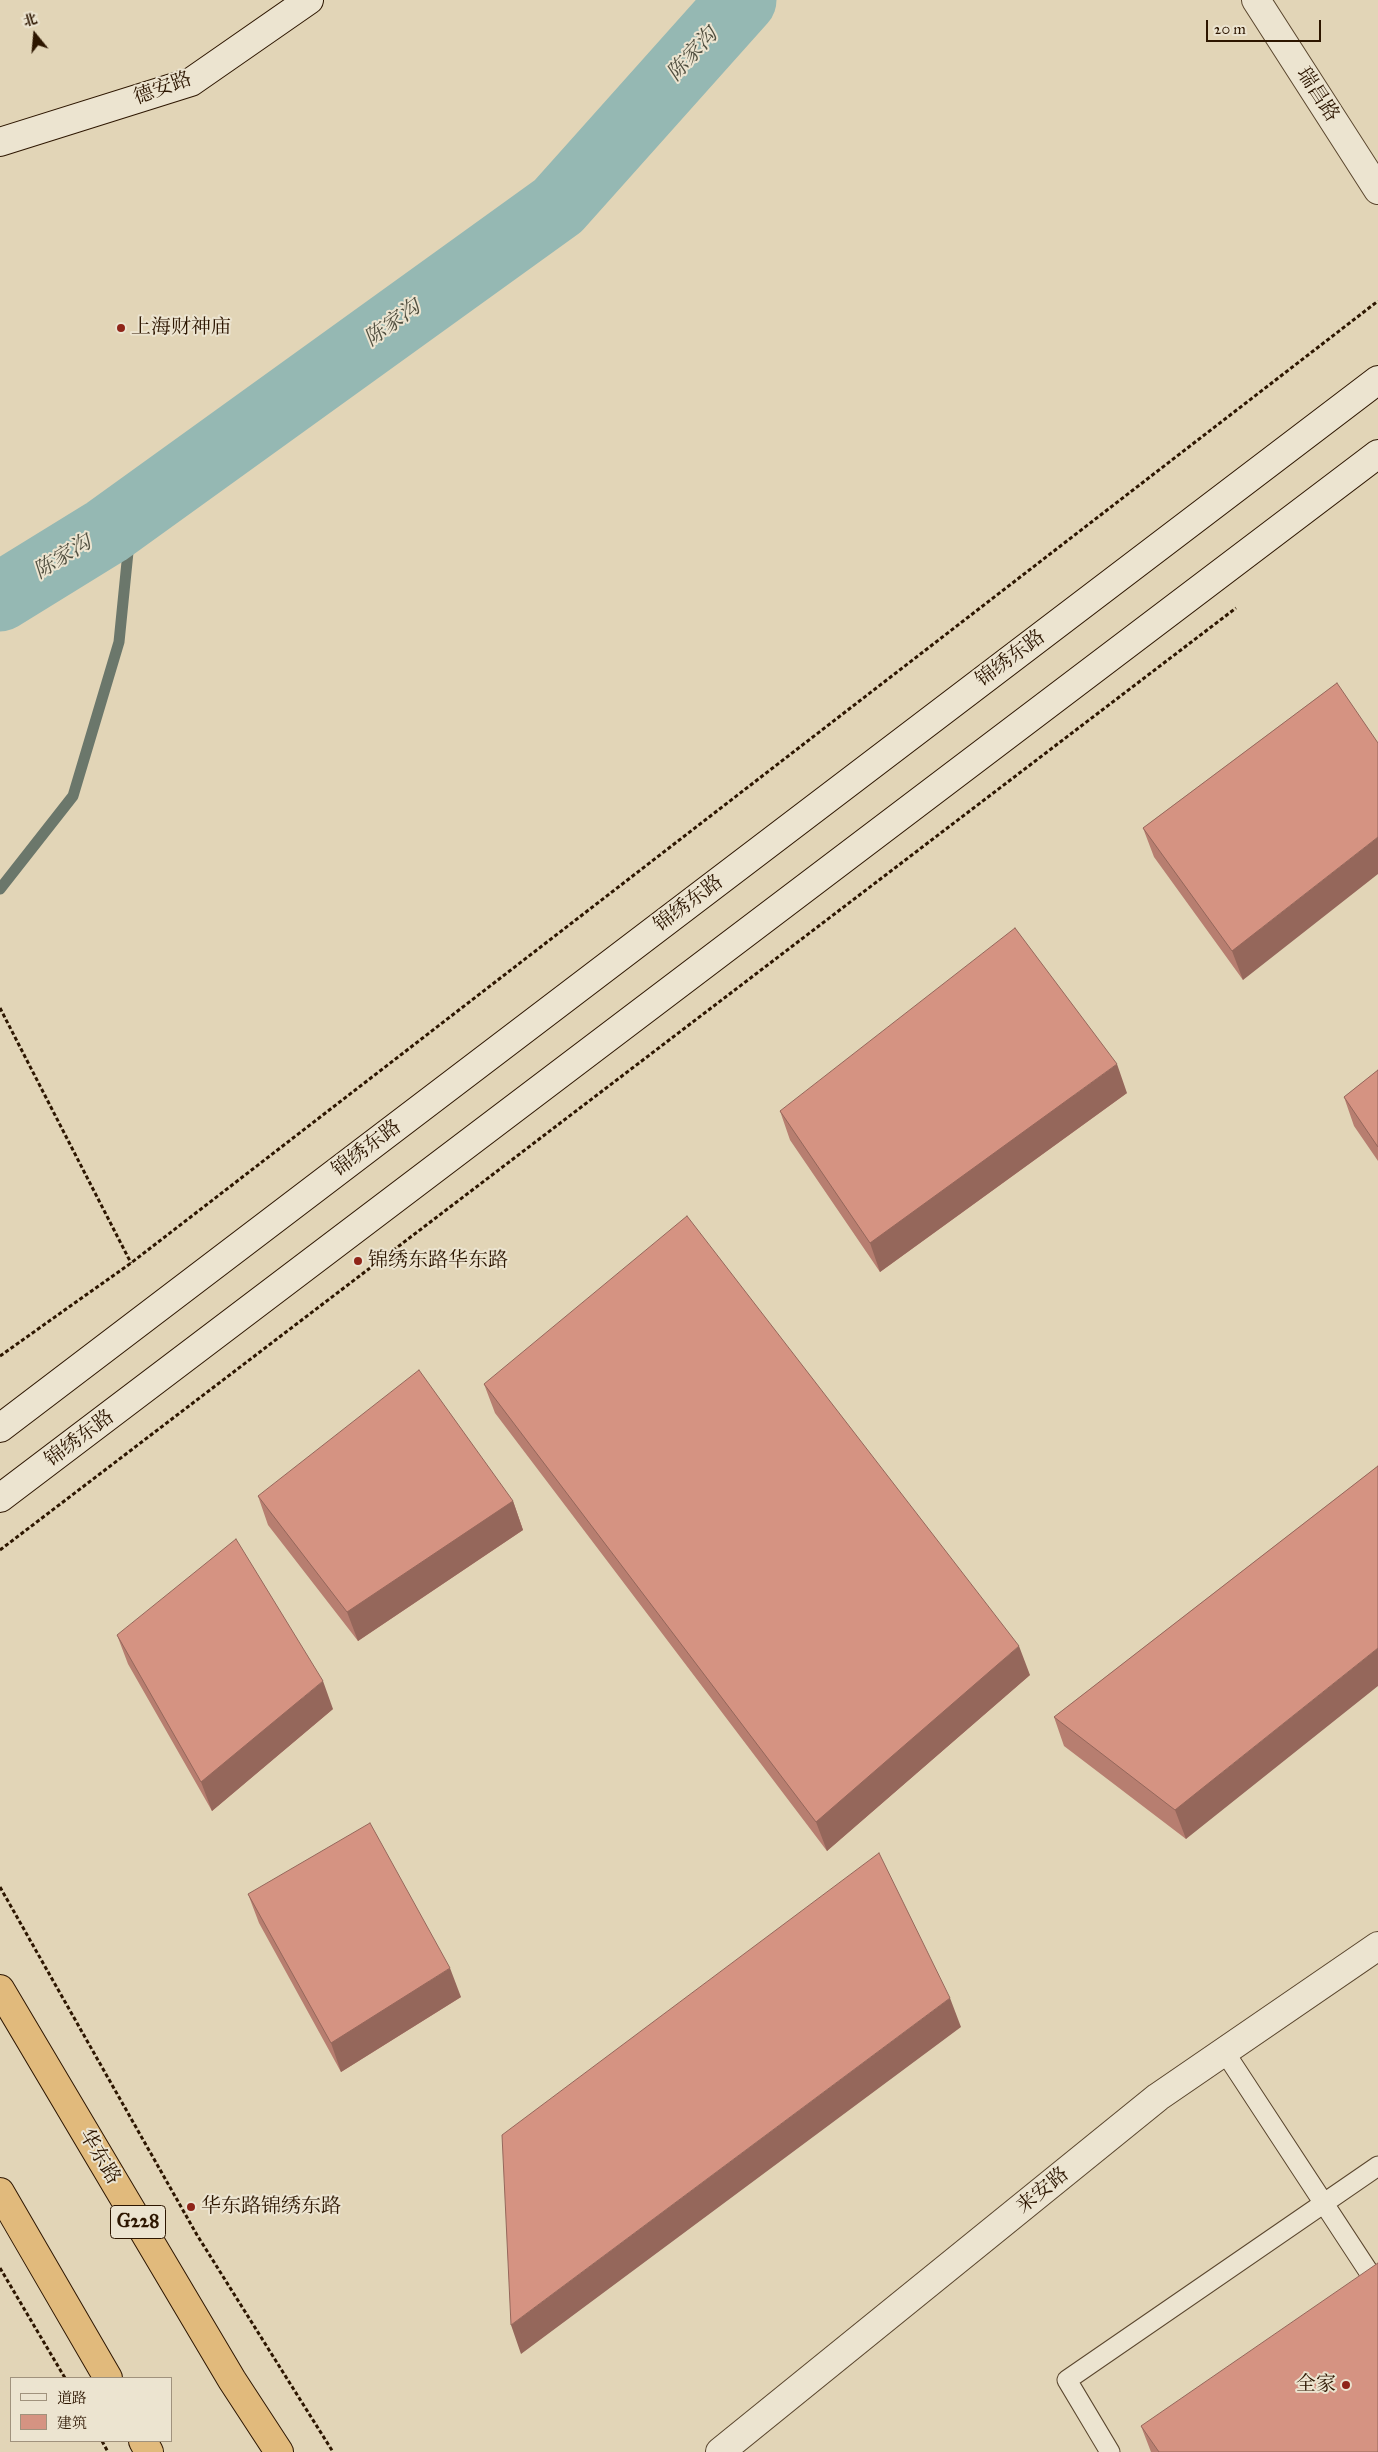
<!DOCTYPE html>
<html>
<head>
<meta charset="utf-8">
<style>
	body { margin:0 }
	#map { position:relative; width:1378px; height:2452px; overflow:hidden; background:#e2d5b7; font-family:"IM FELL Great Primer","Noto Serif SC",serif }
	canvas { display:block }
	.legend { position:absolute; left:10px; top:2377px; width:162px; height:65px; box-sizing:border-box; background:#ece4d0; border:1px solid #a0927d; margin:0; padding:6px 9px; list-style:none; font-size:15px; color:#2d1600 }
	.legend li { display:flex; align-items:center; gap:10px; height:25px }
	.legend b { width:25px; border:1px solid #a0927d }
	.north { position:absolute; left:10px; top:10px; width:50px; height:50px; -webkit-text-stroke:4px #ece4d0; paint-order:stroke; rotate:343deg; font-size:14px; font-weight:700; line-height:20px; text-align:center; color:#2d1600 }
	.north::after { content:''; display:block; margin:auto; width:18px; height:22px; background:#2d1600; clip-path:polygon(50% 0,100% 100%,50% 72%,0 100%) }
	.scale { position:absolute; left:1206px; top:20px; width:115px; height:22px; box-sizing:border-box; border:2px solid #2d1600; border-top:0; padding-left:6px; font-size:15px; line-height:18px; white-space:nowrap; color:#2d1600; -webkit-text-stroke:4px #ece4d0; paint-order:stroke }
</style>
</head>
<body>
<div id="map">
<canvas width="1378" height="2452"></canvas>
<ul class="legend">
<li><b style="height:6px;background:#ece4d0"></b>道路</li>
<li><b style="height:14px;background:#d59382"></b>建筑</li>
</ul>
<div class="north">北</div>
<div class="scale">20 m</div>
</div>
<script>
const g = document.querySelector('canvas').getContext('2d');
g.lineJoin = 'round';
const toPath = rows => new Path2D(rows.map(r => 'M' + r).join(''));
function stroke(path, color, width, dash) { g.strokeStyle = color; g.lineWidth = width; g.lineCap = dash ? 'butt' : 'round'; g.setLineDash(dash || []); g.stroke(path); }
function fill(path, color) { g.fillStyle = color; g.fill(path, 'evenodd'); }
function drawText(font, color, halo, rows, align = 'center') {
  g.font = font + ' "IM FELL Great Primer","Noto Serif SC",serif'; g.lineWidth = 4; g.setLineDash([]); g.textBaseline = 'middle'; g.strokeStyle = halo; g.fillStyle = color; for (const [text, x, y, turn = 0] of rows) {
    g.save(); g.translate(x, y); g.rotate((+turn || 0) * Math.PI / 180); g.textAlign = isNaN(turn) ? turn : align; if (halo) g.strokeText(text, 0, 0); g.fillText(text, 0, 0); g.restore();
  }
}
const stream = toPath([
	[0,889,73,796,119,642,132,512]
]);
const river = toPath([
	[0,597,107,531,558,206,742,0]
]);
const path = toPath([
	[0,1008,131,1263],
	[0,1356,131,1263,1378,301],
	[0,1550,1236,608],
	[0,1887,197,2235,333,2452],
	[0,2268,65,2378],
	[102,2441,108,2452]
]);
const lane = toPath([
	[1224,2051,1378,2286],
	[1110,2452,1067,2380,1378,2166]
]);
const street = toPath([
	[1256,0,1378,190],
	[720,2452,1158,2097,1378,1946]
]);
const secondary = toPath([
	[0,142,191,82,309,0],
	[0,1428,1378,380],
	[0,1498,1378,454]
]);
const highway = toPath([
	[0,1989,232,2380,279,2452],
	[0,2192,108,2378],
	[143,2441,149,2452]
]);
const wall = toPath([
	[1337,683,1243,980,1154,857,1143,828],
	[1378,1070,1378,1161,1354,1126,1344,1097],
	[1127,1093,880,1272,790,1140,780,1111],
	[484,1384,1030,1675,827,1851,495,1413],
	[1378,1466,1186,1839,1064,1746,1054,1717],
	[258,1496,513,1501,523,1530,358,1641,268,1525],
	[117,1635,333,1709,212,1811,128,1664],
	[248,1894,461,1997,341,2072,259,1923],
	[1141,2426,1378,2452,1151,2452]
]);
const shadedWall = toPath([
	[1378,837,1378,874,1243,980,1232,951],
	[1117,1064,1127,1093,880,1272,870,1243],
	[513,1501,523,1530,358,1641,347,1612],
	[1019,1646,1030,1675,827,1851,816,1822],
	[1378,1648,1378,1686,1186,1839,1175,1810],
	[323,1681,333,1709,212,1811,201,1782],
	[450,1968,461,1997,341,2072,331,2043],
	[950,1998,961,2027,521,2354,511,2325]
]);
const building = toPath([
	[1337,683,1378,743,1378,837,1232,951,1143,828,1337,683],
	[1015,928,1117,1064,870,1243,780,1111,1015,928],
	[1378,1070,1378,1147,1344,1097,1378,1070],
	[687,1216,1019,1646,816,1822,484,1384,687,1216],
	[419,1370,513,1501,347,1612,258,1496,419,1370],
	[1378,1466,1378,1648,1175,1810,1054,1717,1378,1466],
	[236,1539,323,1681,201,1782,117,1635,236,1539],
	[370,1823,450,1968,331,2043,248,1894,370,1823],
	[879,1853,950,1998,511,2325,502,2135,879,1853],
	[1378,2263,1378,2452,1159,2452,1141,2426,1378,2263]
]);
const markers = [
	[121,328,5,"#8f2418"],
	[358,1261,5,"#8f2418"],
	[191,2207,5,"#8f2418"],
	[1346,2385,5,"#8f2418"]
];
const shields = [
	[138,2222,55]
];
const shieldNames = [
	["G228",138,2222]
];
const streetNames = [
	["德安路",163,89,-20],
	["瑞昌路",1317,95,57],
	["锦绣东路",1011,659,-37],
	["锦绣东路",689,904,-37],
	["锦绣东路",367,1149,-37],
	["锦绣东路",80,1439,-37],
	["华东路",99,2157,59],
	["来安路",1043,2191,-39]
];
const poiNames = [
	["上海财神庙",131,328],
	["锦绣东路华东路",368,1261],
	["华东路锦绣东路",201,2207],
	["全家",1336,2385,"right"]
];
const waterNames = [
	["陈家沟",693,55,-48],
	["陈家沟",393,324,-36],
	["陈家沟",63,558,-32]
];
stroke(stream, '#6b776b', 11);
stroke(river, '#95b8b3', 69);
stroke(lane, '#5a462e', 21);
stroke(street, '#5a462e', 30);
stroke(secondary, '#2d1600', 30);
stroke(highway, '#2d1600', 30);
stroke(path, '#2d1600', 3, [4, 2.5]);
stroke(lane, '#ece4d0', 19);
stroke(street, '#ece4d0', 28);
stroke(secondary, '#ece4d0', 28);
stroke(highway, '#e1ba7c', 28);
fill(wall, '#b77e70');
fill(shadedWall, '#95675b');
fill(building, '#d59382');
stroke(building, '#95675b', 1);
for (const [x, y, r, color] of markers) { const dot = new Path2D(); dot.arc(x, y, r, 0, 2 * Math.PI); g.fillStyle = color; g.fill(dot); stroke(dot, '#ece4d0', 2); }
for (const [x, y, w] of shields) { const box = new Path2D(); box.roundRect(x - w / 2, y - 16.5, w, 33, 4); g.fillStyle = '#ece4d0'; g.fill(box); stroke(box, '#2d1600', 1); }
drawText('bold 19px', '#2d1600', null, shieldNames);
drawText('20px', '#2d1600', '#ece4d0', streetNames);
drawText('20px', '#2d1600', '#ece4d0', poiNames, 'left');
drawText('italic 21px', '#514f3f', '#ece4d0', waterNames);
</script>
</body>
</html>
